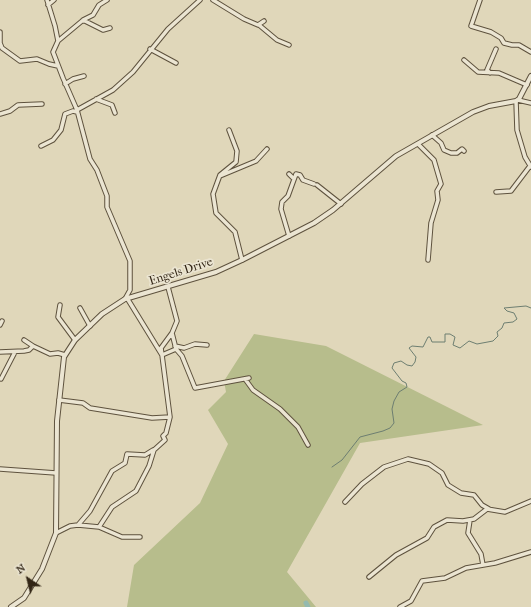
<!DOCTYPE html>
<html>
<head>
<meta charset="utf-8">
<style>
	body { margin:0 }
	#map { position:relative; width:531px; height:607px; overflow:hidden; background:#e0d7ba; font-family:"IM FELL French Canon",serif }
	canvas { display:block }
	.north { position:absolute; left:8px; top:559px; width:40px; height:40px; -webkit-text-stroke:3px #ebe5d2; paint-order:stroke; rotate:325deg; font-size:11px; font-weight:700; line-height:16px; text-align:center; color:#322515 }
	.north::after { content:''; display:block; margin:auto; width:14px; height:18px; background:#322515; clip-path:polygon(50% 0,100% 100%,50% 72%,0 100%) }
</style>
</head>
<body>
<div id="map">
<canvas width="531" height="607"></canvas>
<div class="north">N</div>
</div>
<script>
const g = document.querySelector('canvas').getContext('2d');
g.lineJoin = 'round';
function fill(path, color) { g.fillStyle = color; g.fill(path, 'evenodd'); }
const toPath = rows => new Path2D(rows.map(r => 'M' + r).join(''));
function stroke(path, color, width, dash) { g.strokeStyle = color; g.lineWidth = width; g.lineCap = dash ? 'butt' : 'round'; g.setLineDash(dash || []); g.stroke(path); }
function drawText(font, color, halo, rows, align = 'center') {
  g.font = font + ' "IM FELL French Canon",serif'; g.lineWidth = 3.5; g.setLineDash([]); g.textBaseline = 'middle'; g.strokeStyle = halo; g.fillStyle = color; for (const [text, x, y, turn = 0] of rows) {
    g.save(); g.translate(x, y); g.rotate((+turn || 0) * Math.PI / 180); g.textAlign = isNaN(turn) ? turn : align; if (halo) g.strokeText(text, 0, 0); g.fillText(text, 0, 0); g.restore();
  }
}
const green = toPath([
	[254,334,326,346,483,425,360,443,287,572,316,607,127,607,134,565,200,503,228,444,208,410,226,392,224,381]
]);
const stream = toPath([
	[332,467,342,460,360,437,383,431,390,428,394,423,392,409,394,401,399,392,407,387,406,383,402,381,392,368,394,363,401,361,407,365,412,366,415,362,416,357,409,348,412,346,423,347,428,337,430,337,432,342,445,342,445,334,450,334,455,337,453,345,460,348,469,341,477,344,493,341,498,336,497,332,502,328,504,323,513,322,517,319,514,313,507,311,504,308,526,306,531,308]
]);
const river = toPath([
	[306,603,308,607]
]);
const minor = toPath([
	[47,0,55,26,58,41,53,52,63,78,77,110,90,159,97,170,107,196,107,207,130,261,130,290,125,299],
	[213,0,244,19,258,25,264,21],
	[480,0,471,26,491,32,501,38,504,43,512,45,519,45,531,52],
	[48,5,54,0],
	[83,20,93,15,99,5,107,0],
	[259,25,277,40,289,45],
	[0,32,0,43,2,48,20,61,37,59,49,64,58,66],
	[58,41,82,21,85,21,103,30,110,28],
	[150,49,176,63],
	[464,60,478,72,499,73,527,85],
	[490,73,487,70,496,49],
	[65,84,73,79,84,76],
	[96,99,112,105,115,113],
	[518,100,531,103],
	[516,101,517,130,525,157,531,167],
	[77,110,113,90,133,72,168,29,200,0],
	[0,114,10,111,18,105,42,104],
	[229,130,237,151,236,162,220,175,213,194,216,213,235,232,242,260],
	[432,135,441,143,444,150,451,153,457,153,462,149,464,151],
	[418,144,434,160,441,184,437,191,438,200,431,223,428,260],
	[41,146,53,140,61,130,65,114,73,111,77,112],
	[289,174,294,179],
	[220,176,256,161,267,149],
	[317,185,341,204],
	[496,192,511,191,530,166],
	[289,236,281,209,282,202,288,196,296,174,300,175,303,180,314,184],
	[168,287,177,321,172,333,161,348,162,355,176,349],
	[60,305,58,317,75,340],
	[80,308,90,326],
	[0,325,2,321],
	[172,333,176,349,182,356,195,388,249,378],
	[24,340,33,346],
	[175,346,184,348,195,344,207,345],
	[0,352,24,351,29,350,33,346,50,354,58,353,65,355],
	[1,379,15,352],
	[245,379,253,390,280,409,298,427,308,445],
	[59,400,83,403,90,408,152,418,170,417],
	[0,469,56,473],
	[345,502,362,484,384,467,408,459,429,464,442,473,448,485,461,493,474,495,482,505,489,509],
	[470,520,468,533,481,554,483,565],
	[78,525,90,511,112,471,125,463,127,454,145,455,153,450],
	[99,527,112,507,136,491,149,466,154,450,165,440,163,436,166,433,170,417,162,355,127,298],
	[56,533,70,526,78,525,99,527,122,537,140,537],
	[369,577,396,555,427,538,434,527,447,520,463,521,474,519,487,509,505,512,531,501],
	[400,607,411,601,422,581,445,578,466,568,495,563,531,552]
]);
const tertiary = toPath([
	[11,607,24,598,42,569,56,533,57,421,64,357,75,340,102,314,125,299,216,272,242,260,314,223,333,210,396,156,473,112,489,106,516,101,519,99,531,76]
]);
const streetNames = [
	["Engels Drive",181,272,-18]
];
fill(green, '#b7bd8c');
stroke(stream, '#6d7e71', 1);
stroke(river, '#94baaf', 5);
stroke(minor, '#5e523e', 5.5);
stroke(tertiary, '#5e523e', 6);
stroke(minor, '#ebe5d2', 3.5);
stroke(tertiary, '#ebe5d2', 4);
drawText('12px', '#322515', '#ebe5d2', streetNames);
</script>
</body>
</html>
